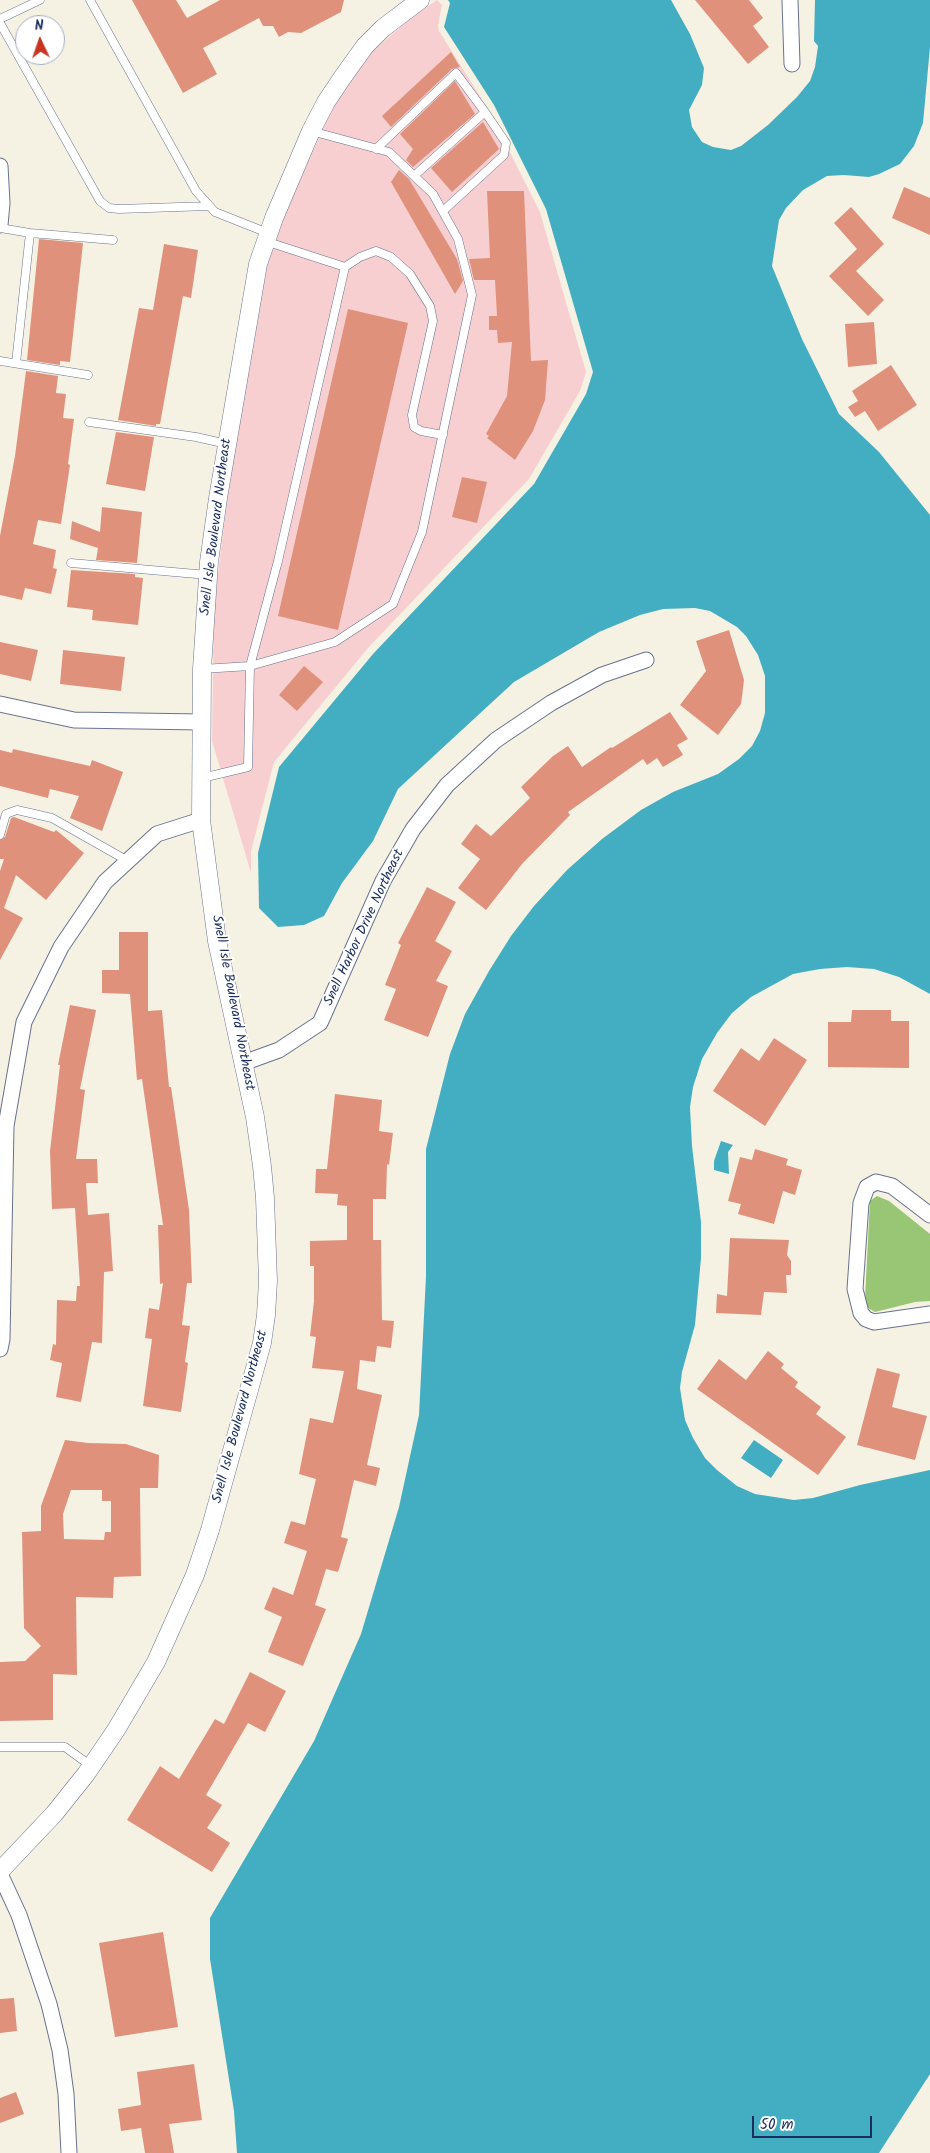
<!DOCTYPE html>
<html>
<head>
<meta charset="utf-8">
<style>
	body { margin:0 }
	#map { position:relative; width:930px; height:2153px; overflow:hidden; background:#f6f2e3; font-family:Kalam,sans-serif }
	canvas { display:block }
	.north { position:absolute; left:15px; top:15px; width:50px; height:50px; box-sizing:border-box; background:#fff; border:1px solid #a4acbf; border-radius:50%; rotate:357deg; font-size:14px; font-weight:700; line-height:20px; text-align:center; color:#1b2f5e }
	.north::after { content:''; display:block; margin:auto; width:18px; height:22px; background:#c8321e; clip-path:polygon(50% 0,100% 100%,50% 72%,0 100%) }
	.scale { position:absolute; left:752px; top:2116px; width:120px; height:22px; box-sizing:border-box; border:2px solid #1b2f5e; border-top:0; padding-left:6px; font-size:15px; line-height:18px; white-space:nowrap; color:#1b2f5e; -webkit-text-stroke:4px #fff; paint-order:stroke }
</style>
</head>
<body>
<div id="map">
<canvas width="930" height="2153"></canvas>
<div class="north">N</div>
<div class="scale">50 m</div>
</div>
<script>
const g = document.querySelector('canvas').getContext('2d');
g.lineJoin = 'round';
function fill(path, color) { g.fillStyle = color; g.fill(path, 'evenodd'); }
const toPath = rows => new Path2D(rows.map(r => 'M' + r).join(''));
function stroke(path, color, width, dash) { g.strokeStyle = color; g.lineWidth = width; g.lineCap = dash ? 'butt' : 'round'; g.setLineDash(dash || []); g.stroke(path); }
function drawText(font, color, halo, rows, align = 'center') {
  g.font = font + ' Kalam,sans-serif'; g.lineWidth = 4; g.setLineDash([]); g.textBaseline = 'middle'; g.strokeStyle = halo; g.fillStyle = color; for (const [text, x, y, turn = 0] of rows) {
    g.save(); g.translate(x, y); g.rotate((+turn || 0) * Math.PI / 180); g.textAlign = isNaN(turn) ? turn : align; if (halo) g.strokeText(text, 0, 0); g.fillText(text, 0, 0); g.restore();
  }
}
const built = toPath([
	[437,0,442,5,438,25,439,31,488,109,540,212,586,372,580,391,529,479,368,648,274,762,251,851,251,873,212,741,214,607,229,485,266,267,281,222,333,107,371,53,409,19]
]);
const green = toPath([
	[877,1196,889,1201,930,1234,930,1301,915,1302,875,1312,868,1308,865,1298,870,1201]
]);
const water = toPath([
	[448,0,671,0,690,34,704,68,702,85,689,110,692,127,702,142,713,147,731,150,741,146,768,125,797,97,810,81,815,67,818,46,814,41,815,0,930,0,930,47,923,123,914,146,900,164,879,174,869,177,844,175,827,176,803,190,786,208,779,220,772,266,802,339,839,414,879,452,930,515,930,994,899,977,874,969,847,967,820,969,793,974,751,997,732,1013,717,1033,702,1059,693,1087,690,1107,692,1146,701,1222,701,1258,695,1325,682,1372,680,1388,685,1420,693,1438,705,1458,717,1470,737,1486,755,1494,794,1500,813,1498,860,1485,930,1470,930,2074,879,2153,237,2153,234,2111,210,1959,210,1918,314,1741,361,1634,399,1507,419,1415,426,1276,426,1149,450,1054,465,1014,489,971,511,936,534,906,567,870,602,839,641,810,673,792,718,774,739,759,752,746,760,731,765,713,765,676,758,655,746,636,737,627,710,611,695,608,663,609,640,615,599,632,514,682,398,789,373,841,342,883,324,916,304,925,278,927,259,908,258,853,279,767,373,654,534,484,586,394,593,372,546,209,494,105,444,27,450,3],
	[721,1141,733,1145,728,1152,729,1174,714,1170,714,1161],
	[754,1440,783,1460,771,1478,741,1458]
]);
const building = toPath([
	[132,0,176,0,187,18,220,0,344,0,341,12,301,33,288,32,279,37,273,26,263,26,259,18,203,48,217,74,183,93],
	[695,0,749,0,763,18,753,26,769,47,748,64],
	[451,52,460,67,452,69,391,127,382,116],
	[455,81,475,114,413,167,406,160,413,149,400,134],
	[483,122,499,149,452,192,431,168],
	[399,170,409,179,457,259,463,281,455,294,391,182],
	[904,187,930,198,930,235,892,218],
	[487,191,524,191,531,361,548,360,545,400,533,431,515,460,487,438,489,436,486,434,507,396,512,342,498,343,497,330,489,330,489,316,497,316,495,280,474,280,469,259,490,258],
	[851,207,884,244,856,271,884,300,868,316,829,276,857,249,834,223],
	[39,239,83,243,70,362,60,361,60,365,27,360],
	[164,244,198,250,191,298,183,296,160,424,156,424,156,426,118,420,139,308,153,310],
	[348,309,408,323,338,630,278,616],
	[874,322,877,364,848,367,845,324],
	[891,365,917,405,878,431,865,411,855,417,848,407,858,401,852,391],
	[26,371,58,376,56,393,66,394,63,418,74,419,68,464,70,465,61,524,38,520,33,544,56,550,53,568,57,569,51,594,25,588,22,600,0,595,0,536,15,456],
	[116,432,154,437,145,491,106,484],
	[462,477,487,482,477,523,452,517],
	[102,507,142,512,137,563,96,560,98,548,70,539,72,521,100,532],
	[71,570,135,574,135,577,143,578,138,625,92,620,93,610,67,607],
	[729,630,744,680,741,704,718,735,680,705,706,671,696,641],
	[0,642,38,650,31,681,0,674],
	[63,650,125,657,121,691,60,684],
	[304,666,323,682,297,711,279,695],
	[670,712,688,739,677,745,683,755,663,767,657,758,647,765,643,759,568,812,570,815,522,864,486,910,458,888,480,859,461,844,476,824,491,836,530,798,521,787,553,756,568,746,582,767,611,747,612,748],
	[13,749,90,766,92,760,123,772,102,831,70,818,79,796,50,789,48,798,0,786,0,750,12,753],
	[14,817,54,832,56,830,84,853,46,900,16,875,4,908,23,918,0,960,0,871,4,859,0,859,0,840,5,837,11,818],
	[427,887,456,902,435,941,452,951,436,981,448,986,428,1037,384,1020,396,989,385,985,401,945,398,943],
	[119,932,148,932,148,1011,162,1010,169,1087,171,1087,189,1210,192,1283,187,1283,182,1325,190,1326,185,1362,188,1363,181,1412,143,1406,152,1339,145,1338,149,1308,159,1310,163,1283,160,1284,158,1225,163,1225,142,1079,137,1080,130,994,102,993,102,970,119,970],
	[70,1005,96,1010,80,1089,85,1090,76,1159,97,1159,98,1183,86,1183,88,1215,109,1213,113,1271,104,1272,102,1343,92,1342,81,1402,56,1397,62,1363,50,1360,53,1344,56,1345,57,1300,76,1301,77,1286,80,1286,75,1208,52,1209,50,1151,60,1065,58,1065],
	[852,1010,891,1010,891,1021,909,1021,909,1068,828,1067,828,1022,851,1022],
	[774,1038,807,1060,765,1126,713,1091,741,1048,759,1061],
	[335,1094,382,1100,379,1131,393,1133,389,1165,387,1164,386,1199,373,1199,373,1240,381,1240,382,1320,394,1321,391,1348,377,1346,375,1362,360,1360,357,1389,382,1395,367,1465,380,1468,376,1486,354,1480,341,1537,348,1539,338,1572,326,1569,315,1605,326,1609,303,1666,268,1652,282,1617,264,1609,273,1587,293,1595,307,1551,284,1543,291,1521,305,1525,316,1479,299,1474,310,1418,333,1423,344,1371,312,1368,316,1337,310,1336,314,1301,314,1266,310,1266,310,1241,347,1240,347,1206,337,1205,338,1194,315,1193,316,1169,327,1169],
	[755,1149,788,1159,786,1165,802,1170,795,1195,783,1191,774,1224,738,1214,741,1204,728,1201,740,1157,752,1160],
	[730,1238,789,1240,787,1255,791,1261,791,1275,786,1275,787,1293,764,1292,761,1315,716,1313,717,1294,727,1296],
	[768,1351,784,1364,781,1368,798,1382,795,1387,821,1407,816,1414,846,1437,818,1475,697,1389,719,1359,746,1380],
	[877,1368,900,1374,892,1407,927,1416,915,1460,857,1445],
	[65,1440,88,1443,126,1444,159,1455,158,1488,140,1488,141,1576,114,1577,113,1598,76,1597,77,1675,53,1674,53,1720,0,1721,0,1662,25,1661,41,1646,24,1628,22,1532,41,1531,41,1506],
	[71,1490,102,1490,102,1501,111,1501,111,1532,105,1532,104,1540,64,1539,63,1514],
	[250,1672,286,1691,265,1732,248,1723,206,1795,222,1805,207,1828,230,1843,212,1872,127,1820,160,1766,179,1779,215,1719,224,1724],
	[163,1932,178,2027,115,2037,99,1943],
	[14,1998,17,2031,0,2033,0,1999],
	[194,2064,202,2120,169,2124,174,2153,145,2153,141,2128,121,2131,118,2109,141,2105,137,2072],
	[16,2092,24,2114,0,2123,0,2098]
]);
const service = toPath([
	[90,0,196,191,215,212,268,233],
	[0,19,40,0],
	[0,23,100,201,109,208,119,209,209,206],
	[376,149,456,73,485,112,414,176],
	[443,211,504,155,506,143,485,112],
	[0,228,30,233,113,240],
	[345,267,360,257,376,251,391,257,410,274,430,306,433,321,412,415,414,427,421,431,443,435],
	[0,361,88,375],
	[16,363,30,233],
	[89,422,196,437,227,444],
	[71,563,208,575],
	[202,669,250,666,335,642,393,604,422,532,472,295,458,239,433,194,389,152,311,131],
	[202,778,248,767,250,666,278,561,345,267,265,241],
	[0,835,6,814,17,810,52,818,128,861],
	[0,1747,65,1747,91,1766]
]);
const minor = toPath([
	[790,0,792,64],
	[0,166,2,203,0,225],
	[0,704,74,720,201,722],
	[243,1063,279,1050,320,1023,383,881,413,829,447,785,496,740,551,703,602,675,646,660],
	[930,1215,892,1186,876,1182,867,1187,861,1203,855,1289,861,1313,866,1319,874,1322,930,1314],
	[0,1349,2,1339,6,1126,24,1022,61,947,105,882,157,834,201,820],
	[0,1874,19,1915,49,2004,60,2050,66,2094,69,2153]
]);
const tertiary = toPath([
	[0,1871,54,1814,86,1774,116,1730,156,1662,195,1575,210,1530,262,1343,266,1315,268,1281,265,1198,262,1166,255,1117,217,941,201,820,202,669,209,562,218,498,258,264,274,218,311,131,326,102,342,78,365,46,383,28,420,0]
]);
const streetNames = [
	["Snell Isle Boulevard Northeast",217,527,-83],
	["Snell Harbor Drive Northeast",365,928,-65],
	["Snell Isle Boulevard Northeast",232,1003,79],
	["Snell Isle Boulevard Northeast",241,1417,-75]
];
fill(built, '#f7cfd0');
fill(green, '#98c674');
fill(water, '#43aec1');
fill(building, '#df917b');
stroke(service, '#68738d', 9);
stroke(minor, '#68738d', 17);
stroke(tertiary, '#68738d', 19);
stroke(service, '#fff', 8);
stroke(minor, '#fff', 15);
stroke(tertiary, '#fff', 18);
drawText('14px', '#1b2f5e', '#fff', streetNames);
</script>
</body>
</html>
